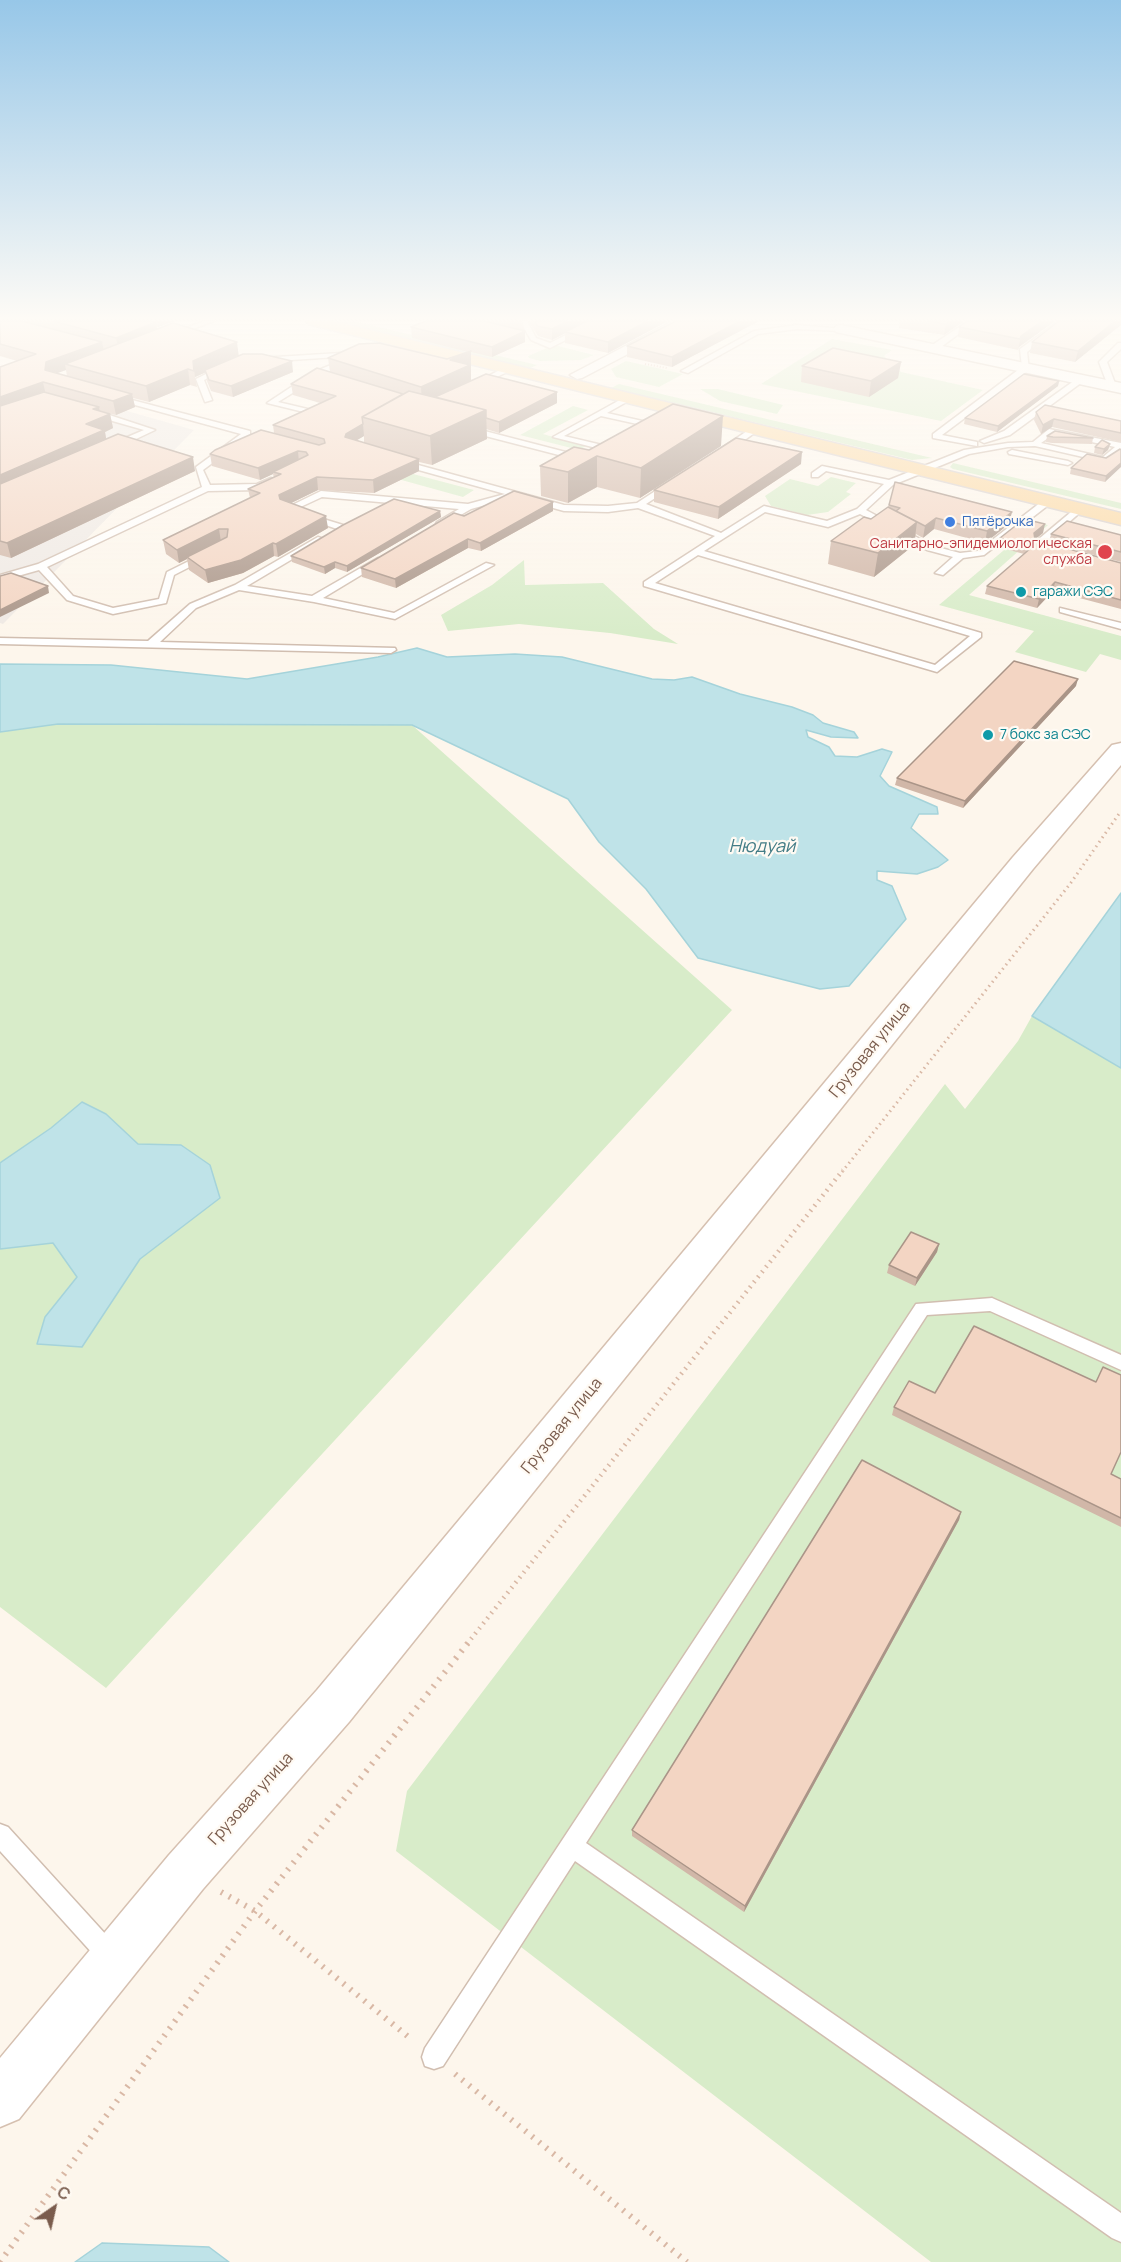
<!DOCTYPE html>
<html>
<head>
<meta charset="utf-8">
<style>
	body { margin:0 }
	#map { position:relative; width:1121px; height:2262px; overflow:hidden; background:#fdf6ec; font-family:Manrope,sans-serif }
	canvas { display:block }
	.north { position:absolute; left:24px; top:2178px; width:60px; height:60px; -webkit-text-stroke:4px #fffaf3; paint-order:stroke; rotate:34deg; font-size:16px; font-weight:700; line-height:24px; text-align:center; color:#7a5c4d }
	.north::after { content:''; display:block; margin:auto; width:21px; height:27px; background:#7a5c4d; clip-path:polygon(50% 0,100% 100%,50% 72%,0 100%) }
</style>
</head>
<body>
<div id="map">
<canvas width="1121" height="2262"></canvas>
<div class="north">С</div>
</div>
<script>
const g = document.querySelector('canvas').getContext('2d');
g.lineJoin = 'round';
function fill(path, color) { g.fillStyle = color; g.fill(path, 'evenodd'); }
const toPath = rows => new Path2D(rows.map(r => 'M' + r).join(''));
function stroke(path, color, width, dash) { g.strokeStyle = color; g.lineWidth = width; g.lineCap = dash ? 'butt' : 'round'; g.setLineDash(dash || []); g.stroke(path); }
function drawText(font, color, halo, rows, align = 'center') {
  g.font = font + ' Manrope,sans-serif'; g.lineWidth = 4.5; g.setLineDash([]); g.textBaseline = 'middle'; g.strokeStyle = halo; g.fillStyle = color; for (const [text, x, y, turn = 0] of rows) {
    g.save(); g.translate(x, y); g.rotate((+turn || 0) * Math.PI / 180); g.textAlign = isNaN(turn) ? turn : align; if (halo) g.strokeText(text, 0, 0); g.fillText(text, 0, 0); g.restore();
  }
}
const industrial = toPath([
	[0,375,194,430,3,624,0,623]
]);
const green = toPath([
	[327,321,353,321,537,365,528,369,483,359,471,353,427,345],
	[832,339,892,350,884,356,901,372,983,390,941,421,761,384],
	[554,345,594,355,581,360,540,361,529,358,528,356],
	[626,361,683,374,659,387,616,377,611,369],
	[619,384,932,458,912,460,611,388],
	[700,389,718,389,783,405,777,414,720,401],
	[573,406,588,410,543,434,586,446,579,450,520,435],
	[953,463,1121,503,1121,509,953,469,950,467],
	[398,470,474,490,463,497,387,476],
	[831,477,856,483,846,492,851,494,828,512,807,515,771,506,765,496,790,479,818,486],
	[1036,523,1048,525,969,595,1121,636,1121,660,1100,654,1086,672,1015,652,1034,631,939,605],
	[524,560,525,585,603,583,654,629,678,644,610,633,519,624,448,631,441,615,492,585],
	[58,724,412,725,732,1010,106,1688,0,1607,0,732],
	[1032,1016,1121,1068,1121,2262,931,2262,396,1851,407,1791,945,1084,965,1109,1018,1041]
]);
const water = toPath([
	[417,648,447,657,515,654,562,657,652,679,674,680,692,677,740,694,792,707,813,715,823,723,854,732,858,738,831,737,806,730,808,737,829,747,835,756,857,757,882,749,892,752,880,776,889,786,937,807,938,814,919,814,911,828,948,860,938,867,917,874,877,871,877,880,892,886,906,919,849,986,820,989,698,958,646,889,599,842,568,799,412,725,58,724,0,732,0,664,111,665,247,679,378,657,417,648],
	[1121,893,1121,1068,1032,1016,1121,893],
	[82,1102,106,1114,138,1144,181,1145,210,1165,220,1198,140,1259,82,1347,37,1344,45,1317,77,1277,53,1243,0,1249,0,1163,51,1128,82,1102],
	[102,2243,209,2247,229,2262,75,2262,102,2243]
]);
const pathFar3 = toPath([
	[645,364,667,368]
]);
const pathFar2 = toPath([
	[842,1172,1070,884,1121,811]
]);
const pathFar1 = toPath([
	[467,1644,843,1170]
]);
const path = toPath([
	[221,1892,255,1911,411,2039],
	[455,2074,687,2262],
	[0,2262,255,1911,468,1643]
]);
const lane = toPath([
	[204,321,214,321,174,336,168,335,204,321],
	[520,321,527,321,536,338,550,343,594,321,603,321,550,348,531,340,520,321],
	[968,321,976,321,937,350,931,350,931,346,968,321],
	[1059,321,1067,321,1027,352,1029,370,942,435,977,442,977,446,933,438,933,434,1022,367,1020,349,1059,321],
	[797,325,844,329,841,331,797,329,758,334,688,373,681,371,754,331,797,325],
	[1118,343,1121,343,1121,349,1107,362,1116,386,1112,388,1108,386,1099,362,1118,343],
	[356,352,353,356,260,362,256,360,260,358,356,352],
	[345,359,352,361,320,376,278,402,316,411,316,415,267,403,314,372,345,359],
	[222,366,229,368,204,380,212,400,205,402,196,379,222,366],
	[506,367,513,369,479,386,472,384,506,367],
	[1078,378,1085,380,1010,435,984,443,980,441,1004,431,1078,378],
	[113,395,250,431,250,435,203,470,210,485,257,484,271,478,275,481,258,490,208,491,47,567,73,596,113,608,159,599,167,572,203,554,211,556,174,575,166,603,113,614,67,600,39,570,0,581,0,575,38,564,202,487,196,467,241,434,113,399,113,395],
	[627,396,631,398,630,400,607,413,660,425,660,429,601,416,564,436,619,449,620,451,616,453,553,437,627,396],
	[88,410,94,410,155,430,117,448,111,448,111,444,144,430,88,414,88,410],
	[469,427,585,457,586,459,582,461,466,431,465,429,469,427],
	[753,427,760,429,728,452,722,452,722,448,753,427],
	[1049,429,1121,443,1121,450,1105,462,1035,446,1008,447,969,454,893,485,866,510,933,546,960,553,978,551,1045,499,1051,499,1051,503,984,555,963,558,943,575,935,573,953,557,927,550,860,514,828,527,765,512,704,551,981,633,981,637,937,672,644,586,644,582,715,536,638,508,608,512,564,511,514,497,471,509,440,527,436,524,437,522,459,509,322,497,294,510,343,525,344,527,340,530,282,510,321,491,468,504,505,494,397,464,397,460,400,460,564,505,608,506,637,503,669,482,672,483,672,487,646,504,721,533,764,506,827,521,857,509,884,484,826,471,818,477,812,477,812,473,822,466,889,480,964,450,1008,443,1033,442,1049,429],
	[1054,434,1115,447,1103,457,1041,443,1054,434],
	[698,555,970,636,935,665,655,583,698,555],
	[1012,450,1068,461,1072,463,1068,465,1009,454,1008,452,1012,450],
	[1077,507,1084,509,1044,544,1054,547,1054,551,1034,547,1034,543,1077,507],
	[318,537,321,538,321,542,247,586,312,596,378,558,383,561,381,563,323,598,394,613,486,563,494,565,395,619,314,602,239,590,196,608,160,642,395,648,396,650,391,653,0,644,0,638,148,641,190,604,235,585,318,537],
	[1060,608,1121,623,1121,629,1060,612,1060,608],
	[992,1298,1121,1355,1121,1370,990,1311,927,1315,586,1843,1121,2213,1121,2242,1112,2238,575,1861,443,2066,434,2069,425,2066,422,2057,425,2048,916,1304,992,1298],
	[0,1824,8,1827,119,1949,123,1957,119,1965,111,1969,103,1965,0,1851,0,1824]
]);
const street = toPath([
	[673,321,691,321,582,378,577,379,570,375,673,321],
	[841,325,1121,383,1121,393,836,332,834,329,836,326,841,325]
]);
const secondary = toPath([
	[1121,743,1121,765,1033,869,349,1722,203,1889,19,2119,0,2127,0,2058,169,1855,317,1690,1013,857,1112,745,1121,743]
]);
const primary = toPath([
	[306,321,333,321,1121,513,1121,525,308,324,306,321]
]);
const wall = toPath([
	[0,321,174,321,158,327,156,327,157,329,239,356,293,372,233,397,211,391,207,381,206,372,195,377,197,387,190,385,149,402,133,398,135,407,116,415,100,411,110,414,113,428,105,432,106,439,195,471,11,558,0,555,0,367,17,361,0,356],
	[66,370,67,376,57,373],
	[426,321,523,321,524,331,525,331,525,342,492,357,471,352,471,381,557,392,557,403,499,433,486,429,487,439,432,465,419,462,419,471,374,493,318,490,291,503,328,528,278,557,274,556,243,573,208,583,189,570,187,559,179,563,166,554,163,540,250,498,248,489,274,478,273,474,260,480,212,466,210,454,274,433,273,425,320,403,293,395,291,384,330,372,328,358,447,359,468,352,412,338,411,327],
	[364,436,364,443,357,440],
	[528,321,668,321,608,353,565,343,565,333,552,340,538,336],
	[676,321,759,321,672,367,627,357,627,346],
	[900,321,964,321,944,335,899,328],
	[967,321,1055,321,1019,347,1018,350,958,337,959,327],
	[1121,321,1075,362,1030,353,1032,342],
	[901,362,898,378,869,397,801,382,802,366],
	[1059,381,1058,386,997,432,964,424,965,418],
	[1036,412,1121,421,1121,442,1052,427,1041,434,1034,420],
	[1047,436,1093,438,1092,444,1052,443,1046,442],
	[1110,444,1108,450,1102,455,1094,453,1095,447],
	[721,446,640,498,597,487,568,503,541,496,540,466,589,450],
	[1121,450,1105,482,1070,474,1071,468,1106,458],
	[801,464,718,519,654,502,654,490],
	[889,505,1009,524,985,543,934,529,923,538,916,534,914,545,874,577,828,564,831,541,871,519,888,507],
	[440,511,441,517,347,572,335,568,325,574,292,562,291,556],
	[553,511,481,551,468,548,396,588,362,577,361,568,464,516],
	[1043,533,1035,539,1035,540,1121,563,1121,609,1053,591,1037,608,985,594,987,586,1024,554,998,547,1000,538],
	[1051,534,1121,535,1121,562,1049,543],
	[1076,686,963,808,895,785,897,778],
	[939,1244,937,1252,915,1286,887,1273,889,1265],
	[894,1407,1111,1474,1121,1479,1121,1527,892,1415],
	[961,1512,959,1520,744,1912,632,1836,632,1830]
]);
const shadedWall = toPath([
	[157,321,174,321,158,327],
	[568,321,589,321,552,340,552,329],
	[648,321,668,321,608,353,608,342],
	[740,321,759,321,672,367,672,357],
	[949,321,964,321,944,335,946,324],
	[1042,321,1055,321,1019,347,1018,350,1021,336],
	[1115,321,1121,321,1121,325,1075,362,1078,351],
	[156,322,158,335,119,351,116,338],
	[525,331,525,342,492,357,492,347],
	[102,342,105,355,65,364,66,370,49,376,45,370,46,362],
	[237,342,239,358,195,377,193,361],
	[471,351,471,381,422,404,421,387,450,360],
	[292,361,293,372,233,397,231,386],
	[901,362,898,378,869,397,871,381],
	[188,369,190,385,149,402,146,386],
	[1059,381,1058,386,997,432,998,426],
	[43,382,46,396,0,412,0,397],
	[557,392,557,403,499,433,499,422],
	[132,394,135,407,116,415,113,401],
	[99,407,101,418,110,414,113,428,105,432,107,444,0,492,0,475,86,424,93,409],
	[486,410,487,439,432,465,430,436],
	[723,416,721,446,640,498,641,468],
	[1054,419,1052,427,1041,434,1043,425],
	[363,424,364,436,347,446,345,437,346,434],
	[1110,444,1108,450,1102,455,1104,449],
	[298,451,299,463,273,472,273,474,260,480,258,468],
	[802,452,801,464,718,519,719,507],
	[597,456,597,487,568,503,568,472],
	[193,457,195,471,11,558,7,543],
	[419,459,419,471,374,493,373,480],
	[1121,463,1121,467,1105,482,1106,476],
	[317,477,318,490,281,508,279,495],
	[553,502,553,511,481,551,480,543],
	[440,511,441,517,347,572,347,566],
	[1012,512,1009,524,985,543,987,531],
	[326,516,328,528,278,557,276,544],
	[936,518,934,529,923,538,925,526],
	[917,522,914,545,874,577,878,553],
	[1045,524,1043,533,1033,541,1034,533],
	[219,529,221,542,187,557,187,559,179,563,177,550],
	[468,539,468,548,396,588,395,579],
	[273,543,274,556,243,573,208,583,205,570],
	[335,562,335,568,325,574,324,567],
	[1055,582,1053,591,1037,608,1039,599],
	[48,586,49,593,0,617,0,610],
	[1078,679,1076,686,963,808,965,801],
	[939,1244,937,1252,915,1286,917,1278],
	[961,1512,959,1520,744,1912,745,1906]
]);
const building = toPath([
	[0,321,22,321,102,342,46,362,45,370,132,394,113,401,43,382,0,397,0,367,36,354,0,344,0,321],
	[53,321,151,321,156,322,116,338,53,321],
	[426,321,484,321,525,331,492,347,411,327,426,321],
	[535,321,568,321,552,329,537,326,535,321],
	[587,321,648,321,608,342,565,332,587,321],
	[676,321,740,321,672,357,627,346,676,321],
	[927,321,949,321,946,324,927,321],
	[967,321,1042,321,1021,336,1020,339,959,327,967,321],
	[1059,321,1115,321,1078,351,1032,342,1059,321],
	[173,323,237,342,193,361,194,371,188,369,146,386,65,364,173,323],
	[379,343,447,359,471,351,450,360,470,365,421,387,328,358,359,344,379,343],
	[833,348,901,362,871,381,802,366,833,348],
	[243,354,262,354,292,361,231,386,209,380,205,370,243,354],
	[317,368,403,394,362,417,363,424,346,434,345,437,419,459,373,480,317,477,279,495,280,499,326,516,276,544,273,543,241,560,205,570,187,557,227,537,228,529,219,529,177,550,163,540,260,493,248,489,281,474,273,472,308,455,306,452,298,451,258,468,210,454,215,450,261,430,319,445,325,443,324,439,273,425,336,396,291,384,317,368],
	[486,374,557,392,499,422,486,418,486,410,435,397,486,374],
	[1024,374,1059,381,998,426,965,418,1024,374],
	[409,391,486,410,430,436,362,417,409,391],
	[44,392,99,407,93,409,110,414,86,424,104,430,0,475,0,406,44,392],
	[673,404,723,416,641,468,597,456,568,472,540,466,574,447,589,450,673,404],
	[1045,405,1121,421,1121,433,1054,419,1043,425,1036,412,1045,405],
	[1055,431,1093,438,1053,437,1047,436,1055,431],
	[118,434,193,457,7,543,0,541,0,484,118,434],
	[736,438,802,452,719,507,654,490,736,438],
	[1102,440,1110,444,1104,449,1095,447,1102,440],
	[1120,449,1121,450,1121,463,1106,476,1071,468,1087,454,1106,458,1120,449],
	[895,482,1012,512,987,531,936,518,925,526,896,511,900,508,889,505,895,482],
	[514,491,553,502,480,543,468,539,395,579,361,568,454,513,464,516,514,491],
	[394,499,440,511,347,566,335,562,324,567,291,556,343,525,394,499],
	[888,507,917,522,878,553,831,541,864,517,871,519,888,507],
	[1024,519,1045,524,1034,533,1035,540,1121,563,1121,600,1055,582,1039,599,987,586,1032,547,1000,538,1024,519],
	[1067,521,1121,535,1121,552,1051,534,1067,521],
	[11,573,48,586,0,610,0,576,11,573],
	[1014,661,1078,679,965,801,897,778,1014,661],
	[911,1232,939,1244,917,1278,889,1265,911,1232],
	[974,1326,1096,1382,1103,1367,1121,1375,1121,1452,1111,1474,1121,1479,1121,1518,894,1407,909,1381,935,1393,974,1326],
	[862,1460,961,1512,745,1906,632,1830,862,1460]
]);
const markers = [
	[950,522,6,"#3f7fe0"],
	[1105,552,8,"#e0444e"],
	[1021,592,6,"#0f9aa8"],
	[988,735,6,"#0f9aa8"]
];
const farShopnames = [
	["Пятёрочка",962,522]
];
const farHealthnames = [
	["Санитарно-эпидемиологическая",1092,544],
	["служба",1092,560]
];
const farCulturenames = [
	["гаражи СЭС",1033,592],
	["7 бокс за СЭС",1000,735]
];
const streetNames = [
	["Грузовая улица",870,1050,-51],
	["Грузовая улица",562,1426,-51],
	["Грузовая улица",251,1799,-48]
];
const waterNames = [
	["Нюдуай",762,847]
];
fill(industrial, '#efe9e4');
fill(green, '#d8ecc9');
fill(water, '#bfe3e8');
stroke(water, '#a5d3da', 1.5);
stroke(lane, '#d1beb0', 3);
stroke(street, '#d1beb0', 3);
stroke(secondary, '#d6c0b0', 3);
stroke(primary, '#dad1cd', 3);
stroke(pathFar3, '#d9b8a5', 2, [1, 2]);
stroke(pathFar2, '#d9b8a5', 3, [1.5, 4]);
stroke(pathFar1, '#d9b8a5', 4.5, [1.5, 5]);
stroke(path, '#d9b8a5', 6, [2, 7]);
fill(lane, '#fff');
fill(street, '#fff');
fill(secondary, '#fff');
fill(primary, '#fbd9a5');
fill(wall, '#d1b7a8');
fill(shadedWall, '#aa9588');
fill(building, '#f3d5c3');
stroke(building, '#aa9588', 1.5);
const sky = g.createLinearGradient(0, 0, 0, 638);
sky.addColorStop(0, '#97c7e8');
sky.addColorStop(0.5, '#fefbf6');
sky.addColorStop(1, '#fefbf600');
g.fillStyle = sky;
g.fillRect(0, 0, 1121, 638);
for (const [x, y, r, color] of markers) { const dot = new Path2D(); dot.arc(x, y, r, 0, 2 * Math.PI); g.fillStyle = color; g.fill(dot); stroke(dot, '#fffaf3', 2); }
drawText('14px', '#366cbe', '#fffaf3', farShopnames, 'left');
drawText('14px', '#be3a42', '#fffaf3', farHealthnames, 'right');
drawText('14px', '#0d838f', '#fffaf3', farCulturenames, 'left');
drawText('16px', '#7a5c4d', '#fffaf3', streetNames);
drawText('italic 18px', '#437c86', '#fffaf3', waterNames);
</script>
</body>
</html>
